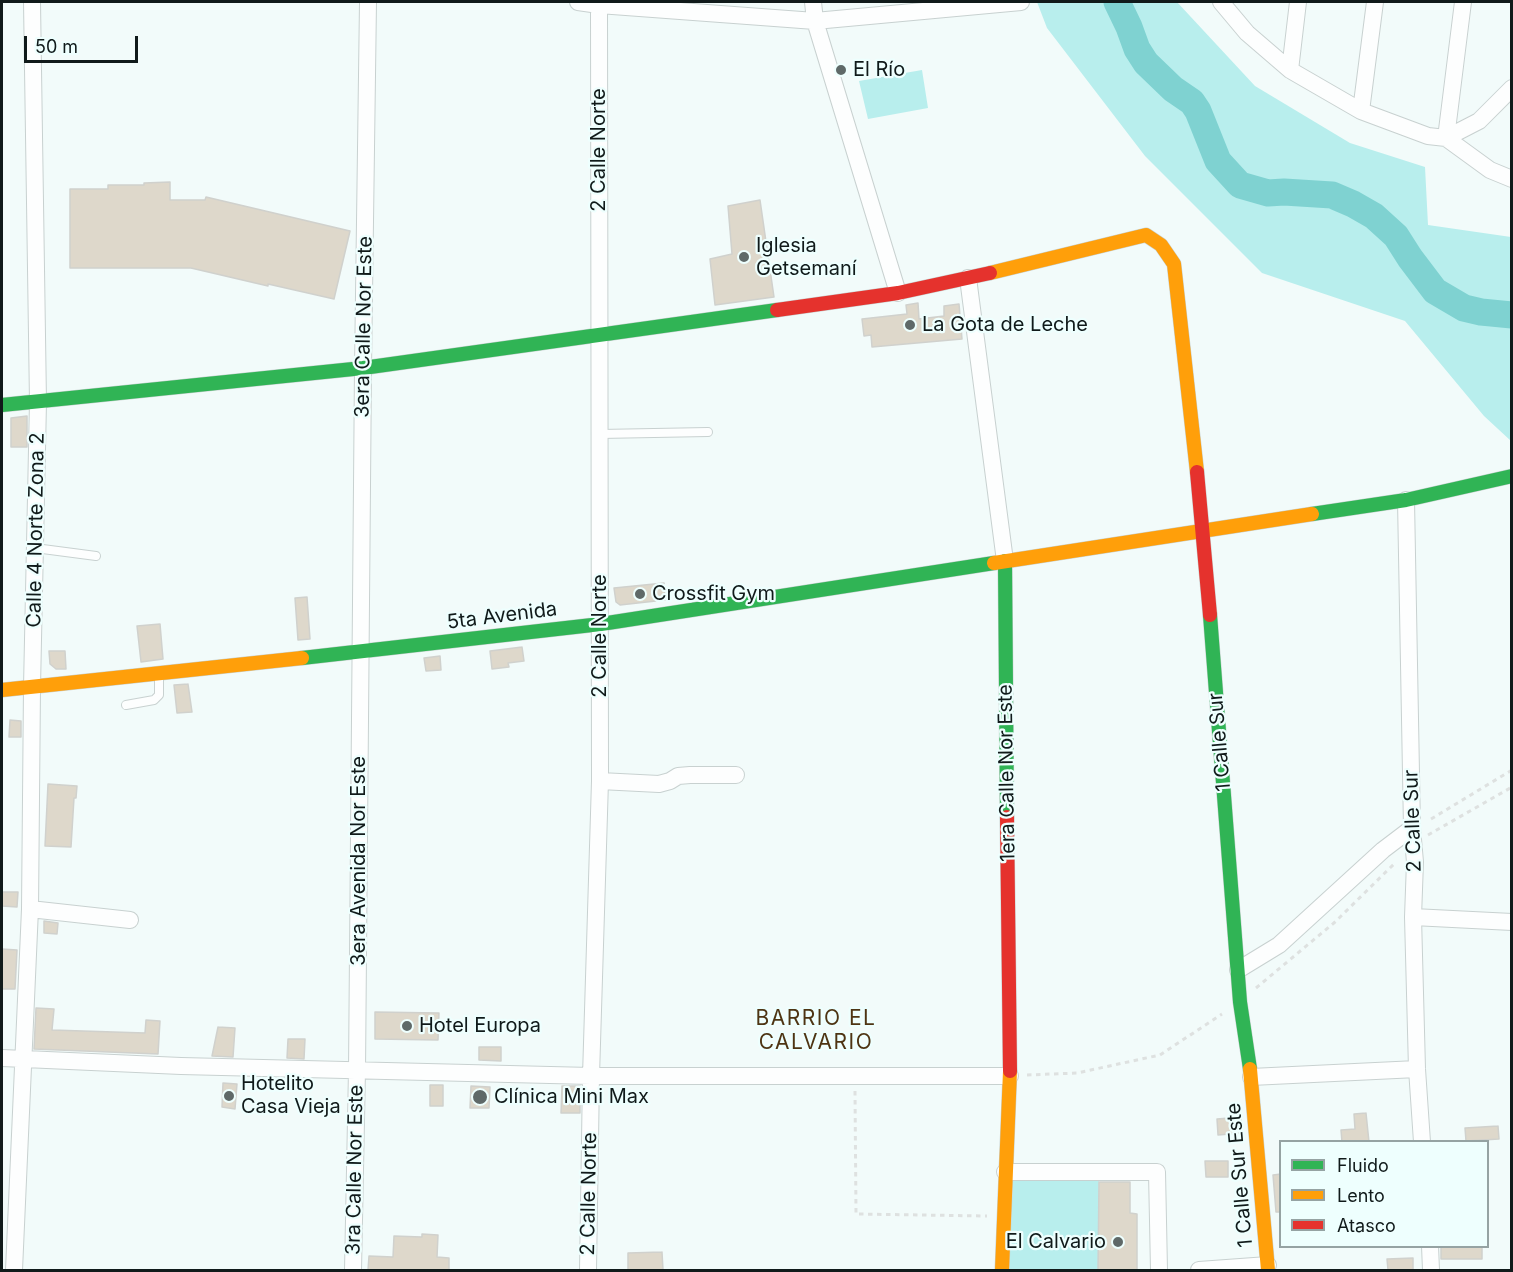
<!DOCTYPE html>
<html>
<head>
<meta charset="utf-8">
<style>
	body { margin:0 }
	#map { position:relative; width:1513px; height:1272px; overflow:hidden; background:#f2fbfa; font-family:Inter,sans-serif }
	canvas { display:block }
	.frame { position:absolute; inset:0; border:3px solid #101a1a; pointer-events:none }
	.legend { position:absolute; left:1279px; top:1140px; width:210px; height:108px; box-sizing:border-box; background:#eefffe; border:2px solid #95a3a3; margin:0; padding:8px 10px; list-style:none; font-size:18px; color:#101a1a }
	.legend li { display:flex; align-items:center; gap:12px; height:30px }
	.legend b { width:30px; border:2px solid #95a3a3 }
	.scale { position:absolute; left:24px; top:36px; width:114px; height:27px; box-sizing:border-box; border:3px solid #101a1a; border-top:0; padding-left:8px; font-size:18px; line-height:21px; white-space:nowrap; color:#101a1a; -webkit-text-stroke:4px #eefffe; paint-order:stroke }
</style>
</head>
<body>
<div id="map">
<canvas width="1513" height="1272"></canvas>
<div class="frame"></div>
<ul class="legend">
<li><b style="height:8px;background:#30b455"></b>Fluido</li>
<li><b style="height:8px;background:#ff9f0a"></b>Lento</li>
<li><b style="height:8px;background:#e5322d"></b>Atasco</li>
</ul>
<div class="scale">50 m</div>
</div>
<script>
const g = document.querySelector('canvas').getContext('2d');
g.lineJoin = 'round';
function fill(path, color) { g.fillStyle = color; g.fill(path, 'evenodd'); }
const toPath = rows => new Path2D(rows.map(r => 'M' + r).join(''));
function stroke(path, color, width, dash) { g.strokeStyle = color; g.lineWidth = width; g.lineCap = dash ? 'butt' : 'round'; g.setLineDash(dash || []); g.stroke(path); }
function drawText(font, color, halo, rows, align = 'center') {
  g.font = font + ' Inter,sans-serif'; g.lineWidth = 4.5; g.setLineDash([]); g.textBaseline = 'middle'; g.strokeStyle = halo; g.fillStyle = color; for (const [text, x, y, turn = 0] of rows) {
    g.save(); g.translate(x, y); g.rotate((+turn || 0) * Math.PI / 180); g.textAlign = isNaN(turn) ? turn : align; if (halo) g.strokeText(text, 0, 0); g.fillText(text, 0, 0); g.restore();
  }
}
const green = toPath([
	[1037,2,1177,2,1255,86,1350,143,1425,167,1428,225,1511,237,1511,235,1511,441,1484,416,1405,321,1262,273,1145,156,1047,28],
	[922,70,928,108,868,119,859,81],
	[1013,1178,1099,1179,1098,1270,1009,1270]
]);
const river = toPath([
	[1117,2,1129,27,1137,49,1146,63,1173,89,1192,102,1198,111,1218,161,1240,185,1268,193,1284,192,1332,195,1353,204,1374,216,1396,236,1410,258,1435,291,1464,308,1481,312,1512,315]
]);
const building = toPath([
	[170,182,170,200,205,200,206,197,350,231,334,299,268,284,268,286,191,268,70,268,70,189,108,189,108,185,144,185,144,183,170,182],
	[760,200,774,297,715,305,710,259,732,254,728,206,760,200],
	[918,303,919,319,944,316,944,306,959,304,962,339,872,347,871,335,864,336,862,319,907,314,906,305,918,303],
	[27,416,27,447,11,447,11,418,27,416],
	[664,583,665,600,620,605,616,602,614,588,664,583],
	[307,597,310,639,298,640,295,598,307,597],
	[160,624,163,659,141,662,137,626,160,624],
	[522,647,524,661,508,663,509,667,492,669,490,651,522,647],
	[49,651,65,651,66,669,56,669,50,664,49,651],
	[440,656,441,670,426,671,424,658,440,656],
	[188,684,192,712,177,713,174,685,188,684],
	[10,720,21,721,21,737,9,737,10,720],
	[48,784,77,786,76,798,74,798,71,847,45,846,48,784],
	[2,892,18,892,17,907,2,906,2,892],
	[44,921,58,923,57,934,44,933,44,921],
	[2,949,17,950,15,989,2,989,2,949],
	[36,1008,54,1009,52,1030,145,1033,146,1020,160,1021,158,1054,34,1049,36,1008],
	[375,1012,439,1013,438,1040,375,1039,375,1012],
	[218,1027,235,1028,233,1057,212,1056,218,1027],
	[288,1039,305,1039,304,1059,287,1058,288,1039],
	[479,1047,501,1047,501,1061,479,1060,479,1047],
	[223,1083,237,1084,235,1109,222,1107,223,1083],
	[430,1085,443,1085,443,1106,430,1106,430,1085],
	[471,1086,490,1087,489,1108,470,1108,471,1086],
	[562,1086,580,1086,580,1113,561,1113,562,1086],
	[1366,1113,1369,1142,1342,1142,1341,1130,1355,1129,1354,1114,1366,1113],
	[1241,1117,1242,1133,1218,1135,1217,1119,1241,1117],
	[1498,1126,1499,1139,1466,1141,1465,1128,1498,1126],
	[1205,1161,1228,1161,1228,1177,1206,1177,1205,1161],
	[1281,1174,1281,1212,1276,1212,1273,1175,1281,1174],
	[1099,1182,1130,1182,1130,1213,1137,1214,1137,1270,1098,1270,1099,1182],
	[422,1234,438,1235,437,1257,449,1258,449,1270,368,1270,369,1256,393,1257,394,1236,422,1237,422,1234],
	[1441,1246,1482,1246,1482,1259,1441,1259,1441,1246],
	[662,1252,663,1270,628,1270,628,1253,662,1252],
	[1413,1258,1413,1270,1388,1270,1387,1259,1413,1258]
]);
const path = toPath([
	[1431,819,1512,770],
	[1428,835,1512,787],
	[1256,988,1335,922,1396,862],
	[1027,1075,1077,1073,1160,1055,1222,1014],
	[855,1091,856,1214,987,1216]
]);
const lane = toPath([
	[600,434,708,432],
	[35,548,96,556],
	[126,705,154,700,159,695,159,674]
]);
const street = toPath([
	[578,2,599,5,815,21,1021,2],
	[813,2,815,21,898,293],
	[1221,2,1247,33,1290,70,1361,111,1428,136,1446,138,1490,170,1512,179],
	[1290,70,1298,2],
	[1361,111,1375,2],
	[1446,138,1463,2],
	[1446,138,1479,121,1512,88],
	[968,278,1005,561],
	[1406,500,1412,828,1415,862,1413,917,1417,1069,1422,1142],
	[600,781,659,784,670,781,678,776,690,775,736,775],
	[30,909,130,920],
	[1413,917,1512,922],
	[1238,970,1279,945,1383,850,1412,828],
	[2,1058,181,1066,591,1076,1010,1076],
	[1251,1077,1417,1069],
	[1005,1172,1157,1172,1159,1270],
	[1430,1246,1431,1270],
	[14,1270,30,909,32,687,38,402,32,2],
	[353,1270,357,1070,363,368,368,2],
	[588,1270,591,1076,600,781,599,2],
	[1199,1270,1268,1265]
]);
const fast = toPath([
	[2,405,363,368,777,310],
	[1312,514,1406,500,1512,476],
	[1005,561,1007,817],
	[1210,615,1240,1002,1250,1069],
	[302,658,601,624,994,563]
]);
const slow = toPath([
	[990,273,1146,235,1161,245,1174,264,1197,472],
	[994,563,1312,514],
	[2,690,302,658],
	[1250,1069,1268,1270],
	[1002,1270,1010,1071]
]);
const jam = toPath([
	[777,310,898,293,990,273],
	[1197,472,1210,615],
	[1007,817,1010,1071]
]);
const markers = [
	[841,70,6,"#5f6968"],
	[744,257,6,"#5f6968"],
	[910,325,6,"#5f6968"],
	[640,594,6,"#5f6968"],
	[407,1026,6,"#5f6968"],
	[229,1096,6,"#5f6968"],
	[480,1097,8,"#5f6968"],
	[1118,1242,6,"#5f6968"]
];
const poiNames = [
	["El Río",853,70],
	["Iglesia",756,246],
	["Getsemaní",756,269],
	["La Gota de Leche",922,325],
	["Crossfit Gym",652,594],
	["Hotel Europa",419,1026],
	["Hotelito",241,1084],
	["Casa Vieja",241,1107],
	["Clínica Mini Max",494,1097],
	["El Calvario",1106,1242,"right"]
];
const streetNames = [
	["2 Calle Norte",599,150,-90],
	["3era Calle Nor Este",364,327,-89],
	["Calle 4 Norte Zona 2",36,530,-89],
	["5ta Avenida",502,616,-7],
	["2 Calle Norte",600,636,-90],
	["1 Calle Sur",1220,742,-95],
	["1era Calle Nor Este",1007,773,-91],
	["2 Calle Sur",1413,821,-92],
	["3era Avenida Nor Este",359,861,-90],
	["3ra Calle Nor Este",355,1170,-89],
	["1 Calle Sur Este",1240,1175,-95],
	["2 Calle Norte",589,1194,-89]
];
const neighbourhoodNames = [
	["BARRIO EL",816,1019],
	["CALVARIO",816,1043]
];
fill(green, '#b8eeed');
stroke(river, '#7fd2d1', 27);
fill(building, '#ded8cb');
stroke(building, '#d0d1cd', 1.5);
stroke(lane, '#c8d1d0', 10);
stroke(street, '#c8d1d0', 18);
stroke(fast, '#c8d1d0', 15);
stroke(slow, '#c8d1d0', 15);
stroke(jam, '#c8d1d0', 15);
stroke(path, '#dee1e0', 3, [4.5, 4.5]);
stroke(lane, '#fdfefe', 8);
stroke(street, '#fdfefe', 16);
stroke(fast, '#30b455', 14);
stroke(slow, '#ff9f0a', 14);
stroke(jam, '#e5322d', 14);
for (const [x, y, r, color] of markers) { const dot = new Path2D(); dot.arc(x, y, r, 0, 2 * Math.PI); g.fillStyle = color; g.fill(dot); stroke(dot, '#eefffe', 2); }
drawText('20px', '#101a1a', '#eefffe', poiNames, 'left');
drawText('20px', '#101a1a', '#eefffe', streetNames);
g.letterSpacing = '1.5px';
drawText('21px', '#4e3413', '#eefffe', neighbourhoodNames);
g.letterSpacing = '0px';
</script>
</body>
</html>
